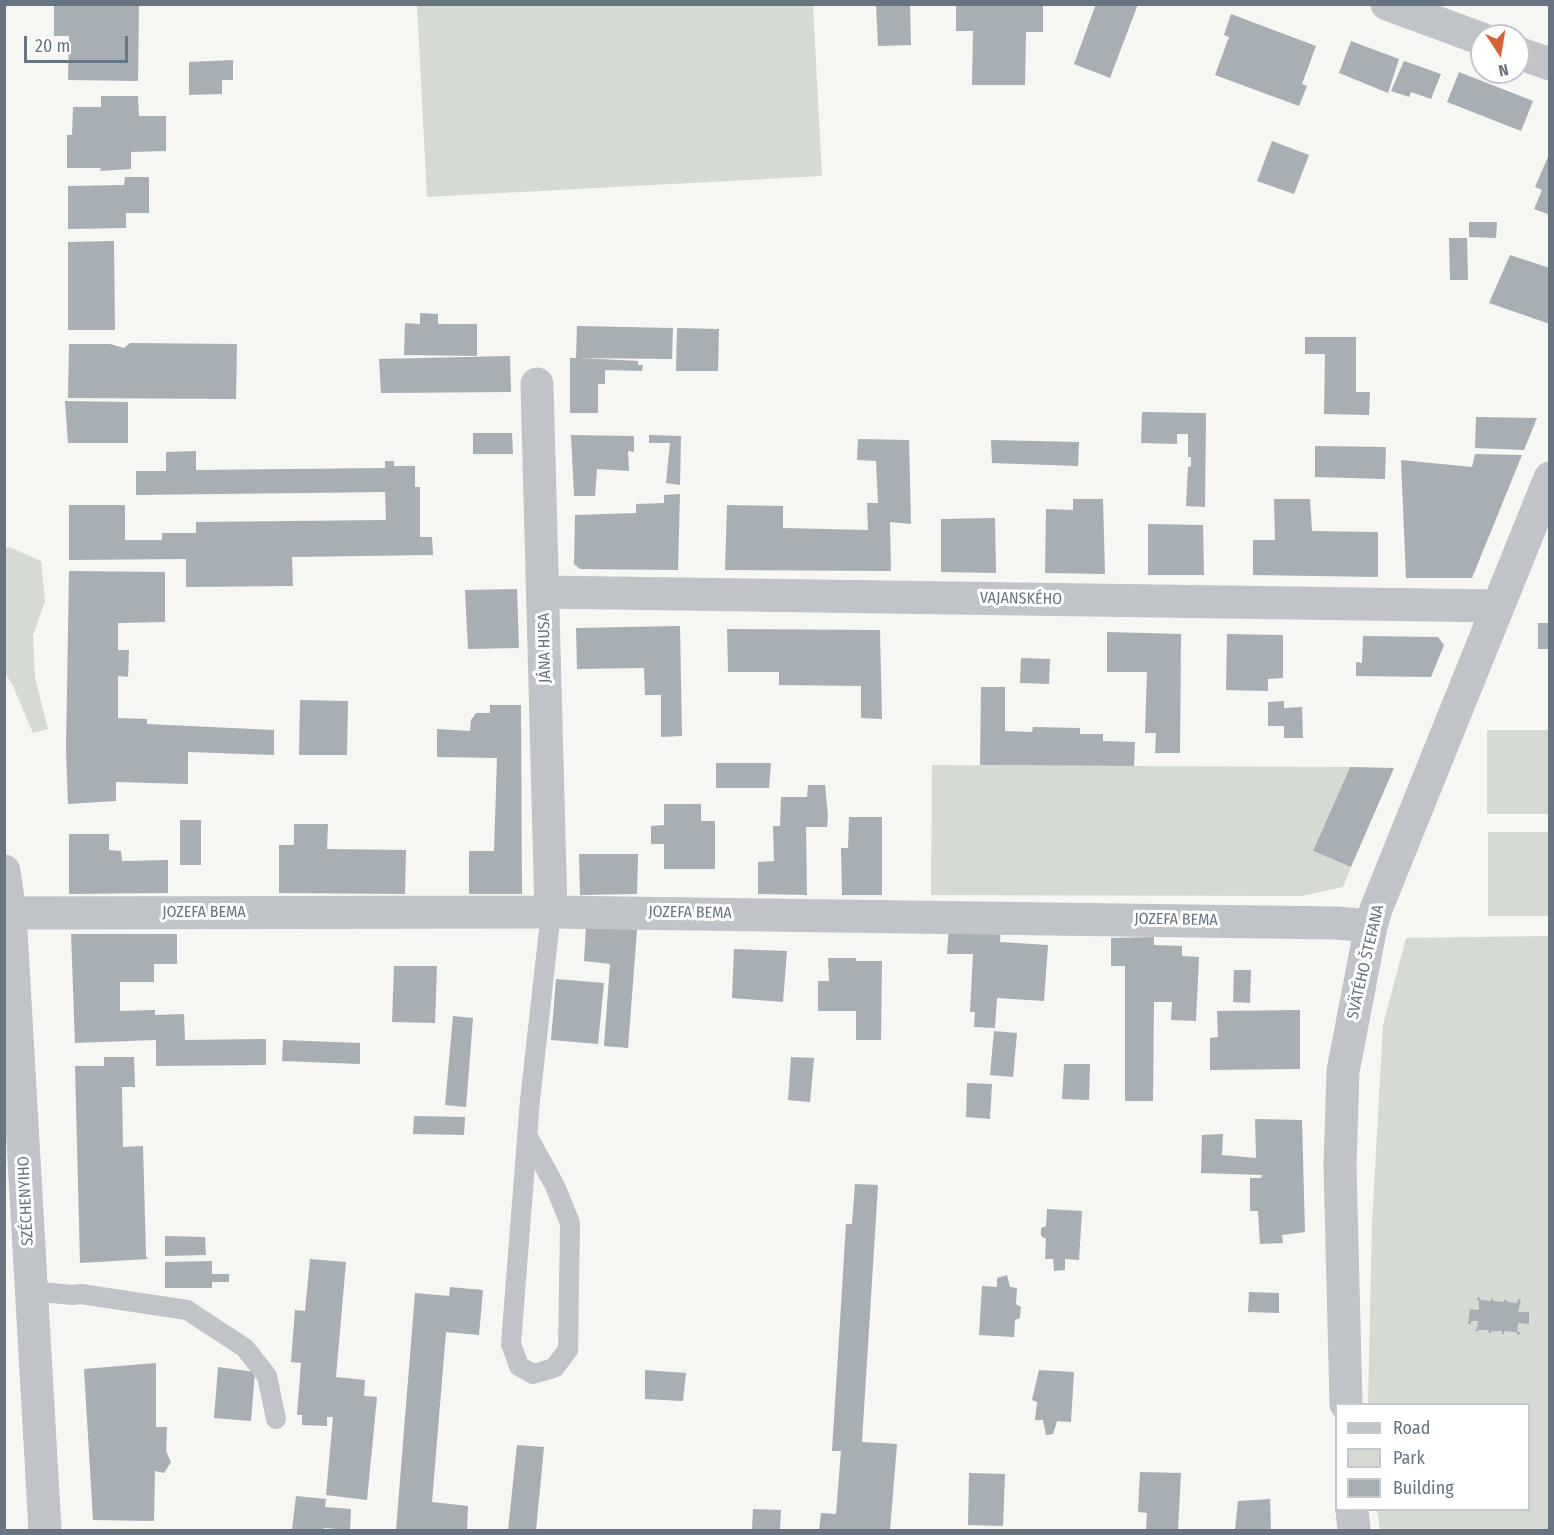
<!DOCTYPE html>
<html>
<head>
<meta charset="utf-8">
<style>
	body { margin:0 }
	#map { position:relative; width:1554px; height:1535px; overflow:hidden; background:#f6f6f3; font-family:"Fira Sans Condensed",sans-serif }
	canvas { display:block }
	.frame { position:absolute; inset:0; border:6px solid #677582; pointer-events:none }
	.legend { position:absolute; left:1335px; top:1403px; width:195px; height:108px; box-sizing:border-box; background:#fff; border:2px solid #c2c8cd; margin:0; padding:8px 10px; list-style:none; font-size:18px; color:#677582 }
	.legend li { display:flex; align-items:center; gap:12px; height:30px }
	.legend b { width:30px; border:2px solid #c2c8cd }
	.north { position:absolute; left:1470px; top:24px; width:60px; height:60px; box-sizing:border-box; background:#fff; border:2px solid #c2c8cd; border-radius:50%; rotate:168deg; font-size:16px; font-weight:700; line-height:24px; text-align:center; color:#677582 }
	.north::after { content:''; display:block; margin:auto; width:21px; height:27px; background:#d86232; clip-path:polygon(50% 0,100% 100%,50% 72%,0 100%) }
	.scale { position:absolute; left:24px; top:36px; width:104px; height:27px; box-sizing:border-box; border:3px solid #677582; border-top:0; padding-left:8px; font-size:18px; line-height:21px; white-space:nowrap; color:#677582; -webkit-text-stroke:4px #fff; paint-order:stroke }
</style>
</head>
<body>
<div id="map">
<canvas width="1554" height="1535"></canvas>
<div class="frame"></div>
<ul class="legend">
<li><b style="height:8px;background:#c0c3c7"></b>Road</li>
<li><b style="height:16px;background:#d5dbd3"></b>Park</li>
<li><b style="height:16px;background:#a7aeb4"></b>Building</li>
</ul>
<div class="north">N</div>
<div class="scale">20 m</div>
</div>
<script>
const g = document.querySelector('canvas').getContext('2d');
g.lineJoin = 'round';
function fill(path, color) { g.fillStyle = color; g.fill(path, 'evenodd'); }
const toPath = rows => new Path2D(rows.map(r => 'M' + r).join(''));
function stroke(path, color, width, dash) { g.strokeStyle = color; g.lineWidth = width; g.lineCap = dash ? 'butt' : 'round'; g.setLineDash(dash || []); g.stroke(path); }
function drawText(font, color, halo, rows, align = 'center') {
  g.font = font + ' "Fira Sans Condensed",sans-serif'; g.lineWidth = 6; g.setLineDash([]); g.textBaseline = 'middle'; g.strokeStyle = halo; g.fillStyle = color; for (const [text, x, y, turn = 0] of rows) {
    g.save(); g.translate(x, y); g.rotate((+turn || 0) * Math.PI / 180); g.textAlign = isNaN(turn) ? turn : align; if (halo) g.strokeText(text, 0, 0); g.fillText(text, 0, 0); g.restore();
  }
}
const green = toPath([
	[417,5,813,5,822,176,427,197],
	[9,547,41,561,45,601,33,635,35,677,48,729,33,733,12,684,5,673,4,549],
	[1487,730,1549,730,1549,814,1487,814],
	[932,765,1350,767,1313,851,1351,867,1343,887,1302,896,931,895],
	[1488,832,1549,832,1549,916,1488,916],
	[1549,936,1549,1530,1380,1530,1377,1510,1528,1510,1528,1404,1368,1404,1372,1223,1383,1025,1406,938]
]);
const building = toPath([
	[54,4,139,4,138,81,68,80,69,36,54,36],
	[876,4,910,4,911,45,878,46],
	[956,4,1043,4,1043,32,1026,32,1025,85,972,85,973,31,956,31],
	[1096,4,1138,4,1110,78,1074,64],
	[1231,14,1316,46,1302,84,1307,86,1299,106,1215,75,1229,37,1224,35],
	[1351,41,1399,59,1388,93,1339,73],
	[233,60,233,80,222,80,222,94,189,95,189,62],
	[1404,61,1441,74,1431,99,1411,92,1409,97,1391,91],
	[1459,72,1533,101,1521,131,1447,102],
	[101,96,138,96,139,116,166,116,166,151,131,152,131,169,100,171,101,168,67,168,67,135,72,135,73,107,101,107],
	[1272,141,1309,155,1294,194,1257,181],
	[1550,152,1550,215,1534,209,1542,190,1535,187],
	[125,177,149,177,149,213,126,213,126,228,68,229,68,186,124,185],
	[1469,222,1497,222,1496,238,1469,237],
	[1449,238,1467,238,1468,280,1450,280],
	[114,241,115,330,68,330,68,242],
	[1510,255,1550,268,1550,324,1489,303],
	[420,313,438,314,438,324,477,324,477,356,404,355,405,323,420,324],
	[577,326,673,328,672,359,580,358,638,361,638,365,643,365,642,371,605,370,605,384,598,384,598,413,570,413,570,358,576,358],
	[677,328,719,329,718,371,676,371],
	[1305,337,1356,337,1356,392,1370,392,1369,415,1324,414,1325,354,1305,354],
	[130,343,237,344,236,399,68,398,69,344,110,344,124,348],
	[510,356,511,392,381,393,379,359],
	[65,401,128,402,128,443,68,443],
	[1142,412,1206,413,1205,507,1186,506,1188,467,1191,466,1191,457,1188,457,1188,434,1177,434,1177,444,1141,443],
	[1476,417,1537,418,1524,450,1475,448],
	[473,433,512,433,513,454,473,454],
	[571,435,634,436,634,452,628,451,629,471,597,469,595,496,574,496],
	[649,435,681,436,680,485,666,483,670,443,649,443],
	[858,439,909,440,911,524,890,522,891,571,725,570,727,505,783,506,783,528,868,530,867,503,878,503,876,461,857,460],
	[991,440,1079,442,1078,466,992,463],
	[1315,446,1386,447,1385,479,1315,477],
	[196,451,196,470,385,468,385,461,394,461,394,466,415,466,415,487,420,487,420,537,432,537,433,555,292,557,293,586,186,587,186,559,69,560,69,505,125,505,125,540,162,540,162,533,196,533,196,522,386,520,385,492,136,495,136,471,166,471,166,452],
	[1475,454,1522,455,1472,578,1406,578,1401,460,1472,467],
	[680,494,678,570,580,569,574,564,575,515,636,513,636,504,664,503,664,495],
	[1073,499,1103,499,1105,574,1045,573,1046,509,1073,510],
	[1274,499,1310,499,1312,531,1378,532,1378,577,1253,575,1253,540,1275,540],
	[995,518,996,573,941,572,941,519],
	[1148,524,1203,525,1204,575,1148,575],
	[69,571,165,572,165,622,118,623,118,650,129,650,128,677,118,676,118,718,147,719,147,724,274,730,274,755,188,752,188,784,116,782,116,801,68,804,66,750],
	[517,589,519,648,468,649,465,590],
	[1538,623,1550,623,1550,649,1538,649],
	[680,626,682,736,661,737,661,695,645,695,644,668,577,669,576,628],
	[727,629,880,630,882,719,861,718,861,686,779,685,779,672,728,672],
	[1107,632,1181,634,1180,753,1155,753,1156,733,1145,733,1147,672,1107,672],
	[1227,634,1283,635,1283,678,1268,679,1268,691,1226,690],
	[1363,636,1438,637,1444,645,1431,677,1356,676,1356,662,1362,663],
	[1021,658,1050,659,1049,684,1020,683],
	[981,687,1005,687,1005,731,1032,732,1033,727,1080,728,1080,734,1103,734,1103,741,1135,742,1134,766,980,765],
	[300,700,348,701,347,755,299,755],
	[1284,701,1284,708,1302,707,1303,738,1284,738,1284,726,1268,726,1268,702],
	[490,705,521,705,522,894,469,894,469,851,494,851,497,758,437,757,437,729,470,731,471,720,476,713,490,713],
	[716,763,771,763,769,788,716,788],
	[1350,767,1394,768,1351,867,1313,851],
	[808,785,825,785,828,816,827,827,806,827,807,895,758,894,758,862,774,861,773,826,780,826,781,797,807,797],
	[664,804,701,804,701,821,715,821,715,869,664,869,664,844,651,844,651,826,664,825],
	[849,817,882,817,882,895,842,895,841,848,848,848],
	[180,820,201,820,201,865,180,865],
	[294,824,328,824,327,849,406,850,405,894,279,893,279,845,294,845],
	[69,834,109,834,109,850,121,851,122,861,168,860,168,893,69,894],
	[579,854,638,854,637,894,580,895],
	[586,925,637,930,628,1048,604,1046,610,964,584,961],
	[949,927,1001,927,1000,942,1048,945,1044,1001,997,998,995,1028,974,1027,975,1012,970,1012,973,954,947,954],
	[71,934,177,934,177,964,154,964,154,982,120,982,120,1011,155,1010,155,1015,184,1014,185,1040,266,1039,266,1065,156,1066,156,1040,75,1043],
	[1154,937,1154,945,1182,946,1182,956,1199,957,1196,1021,1171,1020,1172,1002,1154,1002,1153,1101,1125,1101,1125,966,1111,966,1111,938],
	[734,949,787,951,783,1002,732,998],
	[828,958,856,958,856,961,882,961,881,1040,856,1040,856,1011,818,1011,818,981,829,981],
	[394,966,437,966,435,1023,392,1022],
	[1234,970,1251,970,1250,1003,1233,1002],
	[556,979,604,983,598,1044,551,1040],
	[1300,1010,1300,1069,1210,1070,1210,1038,1218,1037,1217,1011],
	[453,1016,473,1018,466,1107,445,1105],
	[994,1031,1017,1033,1013,1077,990,1075],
	[283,1040,360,1043,360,1064,282,1061],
	[104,1057,134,1057,135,1087,122,1087,123,1147,143,1146,146,1256,148,1259,80,1263,75,1066,104,1066],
	[791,1057,814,1058,810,1102,788,1100],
	[1064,1064,1090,1064,1089,1100,1062,1099],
	[967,1083,992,1084,990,1119,966,1117],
	[414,1116,465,1117,464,1135,413,1134],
	[1255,1119,1302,1120,1305,1232,1282,1235,1283,1243,1260,1244,1258,1211,1250,1211,1250,1178,1261,1178,1262,1175,1201,1173,1202,1135,1223,1134,1222,1155,1256,1158],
	[855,1184,878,1185,862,1441,863,1442,897,1444,890,1530,819,1530,821,1513,836,1514,841,1451,832,1451,846,1224,852,1224],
	[1047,1209,1082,1211,1079,1260,1065,1259,1065,1270,1054,1271,1053,1259,1045,1259,1046,1239,1041,1236,1041,1228,1046,1226],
	[165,1236,205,1237,206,1255,165,1256],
	[310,1259,346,1262,336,1377,365,1380,364,1396,377,1397,367,1500,326,1495,333,1417,327,1417,327,1426,302,1425,302,1415,297,1415,301,1363,291,1362,295,1310,305,1311],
	[212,1261,212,1274,229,1274,229,1282,212,1282,212,1288,165,1288,165,1262],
	[1007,1275,1010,1287,1017,1288,1016,1304,1021,1307,1020,1318,1015,1320,1014,1337,979,1335,982,1286,997,1287,997,1278],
	[450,1287,483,1290,479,1335,446,1332,432,1502,468,1506,467,1530,396,1530,415,1293,449,1296],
	[1249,1292,1279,1293,1279,1313,1248,1312],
	[1479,1297,1481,1300,1491,1301,1491,1299,1493,1299,1493,1301,1504,1302,1504,1300,1507,1300,1507,1302,1517,1303,1518,1299,1521,1300,1518,1312,1529,1312,1529,1324,1518,1323,1517,1331,1521,1333,1518,1335,1516,1332,1504,1331,1504,1334,1502,1334,1502,1331,1491,1331,1491,1333,1488,1333,1489,1330,1478,1330,1477,1332,1475,1330,1477,1329,1478,1321,1471,1321,1471,1324,1468,1324,1470,1309,1479,1310,1479,1301,1476,1299],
	[156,1363,156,1427,167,1427,166,1451,171,1462,164,1473,155,1471,154,1521,93,1520,84,1369],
	[218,1367,255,1372,251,1421,214,1418],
	[645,1370,686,1373,683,1401,645,1399],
	[1039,1370,1074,1372,1071,1422,1057,1421,1053,1434,1046,1435,1043,1420,1035,1420,1037,1402,1032,1400],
	[517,1445,544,1447,536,1530,508,1530],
	[1140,1472,1181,1473,1178,1530,1146,1530,1147,1513,1138,1512],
	[969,1473,1005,1474,1003,1526,968,1525],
	[296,1496,326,1499,325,1507,351,1509,350,1530,324,1528,323,1530,292,1530],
	[1270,1499,1271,1530,1235,1530,1238,1501],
	[753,1509,781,1510,780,1530,752,1530]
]);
const service = toPath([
	[527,1135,555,1186,570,1223,568,1350,554,1368,533,1374,519,1366,511,1344,530,1100,551,912],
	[31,1291,72,1295,81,1294,187,1310,245,1348,267,1376,276,1419]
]);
const minor = toPath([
	[1387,4,1482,39],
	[1518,53,1550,64],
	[537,384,551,912],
	[544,592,1498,606],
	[10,913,551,912,1336,923,1371,926]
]);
const tertiary = toPath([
	[4,871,10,913,45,1530],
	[1346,1404,1340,1165,1343,1071,1371,926,1376,909,1550,478],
	[1352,1510,1354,1530]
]);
const streetNames = [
	["VAJANSKÉHO",1021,599,1],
	["JÁNA HUSA",545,648,-91],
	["JOZEFA BEMA",204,913],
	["JOZEFA BEMA",690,913,1],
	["JOZEFA BEMA",1176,920,1],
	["SVÄTÉHO ŠTEFANA",1366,962,-77],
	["SZÉCHENYIHO",26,1201,-93]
];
fill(green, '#d5dbd3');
fill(building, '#a7aeb4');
stroke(service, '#c0c3c7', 20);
stroke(minor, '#c0c3c7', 33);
stroke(tertiary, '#c0c3c7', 33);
drawText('16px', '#677582', '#fff', streetNames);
</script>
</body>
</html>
